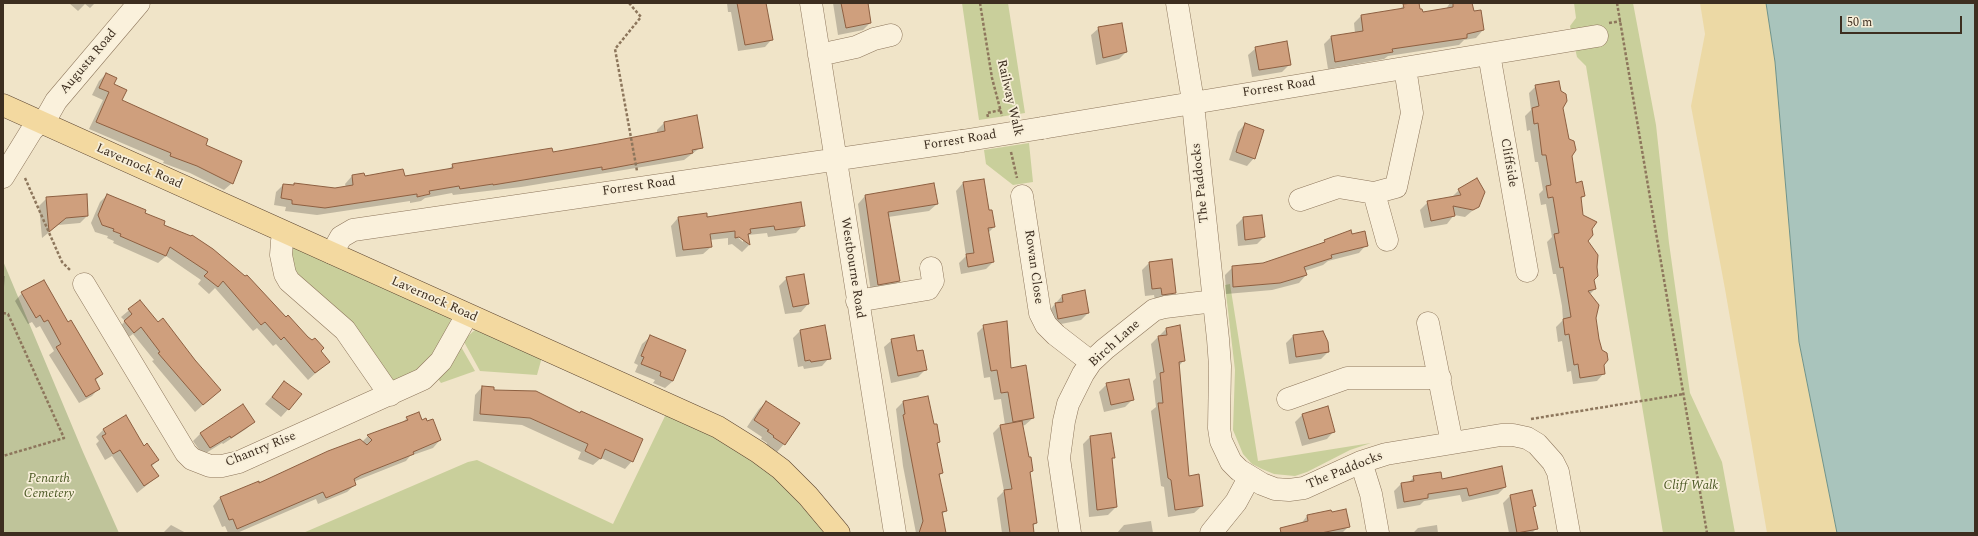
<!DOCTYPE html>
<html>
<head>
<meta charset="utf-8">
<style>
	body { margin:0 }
	#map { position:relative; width:1978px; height:536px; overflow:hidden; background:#f0e4c8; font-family:Spectral,serif }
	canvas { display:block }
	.frame { position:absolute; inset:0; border:4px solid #3d2e20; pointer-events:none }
	.scale { position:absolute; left:1840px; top:16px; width:122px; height:18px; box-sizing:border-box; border:2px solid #3d2e20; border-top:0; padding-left:5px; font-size:12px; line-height:14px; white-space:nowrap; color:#3d2e20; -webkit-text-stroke:3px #f7eed8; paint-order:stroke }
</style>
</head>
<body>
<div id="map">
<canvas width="1978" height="536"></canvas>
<div class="frame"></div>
<div class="scale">50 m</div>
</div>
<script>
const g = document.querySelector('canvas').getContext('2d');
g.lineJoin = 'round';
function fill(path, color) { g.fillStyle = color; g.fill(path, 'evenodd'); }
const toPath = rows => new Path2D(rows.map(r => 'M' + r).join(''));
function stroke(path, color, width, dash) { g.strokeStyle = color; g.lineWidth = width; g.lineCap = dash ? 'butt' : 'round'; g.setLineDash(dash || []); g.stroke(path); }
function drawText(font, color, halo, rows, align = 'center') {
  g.font = font + ' Spectral,serif'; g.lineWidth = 3.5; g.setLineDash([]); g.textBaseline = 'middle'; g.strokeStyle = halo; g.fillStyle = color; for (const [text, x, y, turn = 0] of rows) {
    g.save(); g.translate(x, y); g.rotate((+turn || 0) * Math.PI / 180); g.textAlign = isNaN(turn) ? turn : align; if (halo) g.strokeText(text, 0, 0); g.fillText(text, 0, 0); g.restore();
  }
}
const green = toPath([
	[962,3,1008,3,1025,113,979,120],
	[1574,3,1633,3,1656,125,1669,243,1690,393,1722,462,1735,533,1663,533,1586,66,1577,57,1570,26,1576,18],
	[1029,143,1033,182,1013,185,986,164,984,150],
	[294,247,448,315,451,320,425,370,394,381,387,376,295,278,290,250],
	[1230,284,1258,461,1371,443,1350,450,1307,472,1295,476,1274,474,1262,469,1252,464,1243,454,1233,430,1235,370,1225,285],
	[475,330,542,357,537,375,480,371,463,340],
	[460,345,475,371,441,383,436,376],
	[666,414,724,441,753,460,777,479,826,533,303,533,468,462,477,460,613,524]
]);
const sand = toPath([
	[1700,3,1766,3,1775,62,1799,342,1837,533,1767,533,1725,289,1691,106,1705,34]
]);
const cemetery = toPath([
	[3,261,83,452,119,533,3,533]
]);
const water = toPath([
	[1766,3,1975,3,1975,533,1837,533,1799,342,1775,62,1766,3]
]);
const shadow = toPath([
	[69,3,95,3,90,8,85,4,78,11],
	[727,3,765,3,772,39,765,47,738,51,731,12,728,12],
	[833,3,867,3,870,23,863,30,838,35],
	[1450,3,1471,3,1473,12,1483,30,1476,38,1464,40,1459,45,1388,56,1384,59,1328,69,1324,44,1331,37,1355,33,1354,23,1361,16,1399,10,1404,5,1422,13,1446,9],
	[1099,28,1126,52,1119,59,1096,65,1091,35],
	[1256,48,1290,64,1282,72,1252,77,1248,55],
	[106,74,121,101,204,145,232,183,224,190,190,173,163,163,164,161,89,129,103,100,92,95,99,81],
	[1536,86,1562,107,1575,184,1584,196,1580,200,1582,216,1591,228,1587,241,1595,289,1590,294,1604,373,1597,381,1573,384,1571,371,1567,372,1562,341,1558,342,1556,327,1563,320,1562,306,1556,274,1553,274,1547,242,1552,237,1546,204,1541,205,1539,194,1543,190,1538,162,1535,162,1530,130,1527,131,1525,116,1531,110,1529,93],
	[664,123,701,147,684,160,521,187,453,195,452,193,425,198,421,201,410,203,410,201,317,215,285,211,286,207,274,205,276,192,283,185,292,186,295,184,335,189,346,187,345,184,352,176,404,177,448,170,453,165,552,153,657,134,657,130],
	[1245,124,1254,158,1247,166,1229,160,1238,132],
	[963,183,988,211,994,227,988,233,993,262,986,269,961,274,959,263,966,256,956,191],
	[1459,190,1478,206,1465,217,1454,215,1447,224,1424,228,1420,210,1428,202,1451,198],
	[107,195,144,213,162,225,286,319,328,362,308,380,276,344,273,346,257,328,253,331,215,288,209,294,198,284,201,280,166,256,158,263,113,243,114,241,107,238,108,236,95,232,91,223,100,202],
	[865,196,937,204,929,211,888,217,899,281,891,288,871,292,858,204],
	[47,198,87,216,80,223,58,225,42,238,39,206],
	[1261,216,1264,237,1257,244,1238,246,1236,225,1243,218],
	[678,218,707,218,803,225,796,233,768,237,767,233,748,235,749,245,742,252,732,244,728,245,728,238,710,240,711,247,703,254,676,257,671,226],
	[736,234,743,239,743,242,735,235],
	[1351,235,1366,245,1359,253,1328,261,1323,265,1305,271,1306,275,1299,283,1272,290,1226,294,1225,275,1233,267,1263,264,1321,244,1325,241],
	[1171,260,1175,292,1168,300,1155,301,1154,295,1145,296,1142,270,1149,263],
	[3,276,5,276,3,298],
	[787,278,808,304,801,312,785,314,779,286],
	[22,293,67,323,102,374,95,381,99,388,92,396,79,403,49,355,54,351,40,326,36,328,32,322,28,324,15,301],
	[1062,296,1088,313,1081,320,1051,326,1048,312],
	[140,301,158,324,220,390,195,412,152,361,154,360,133,334,126,339,118,329,125,321,121,317],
	[824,326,829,358,822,366,804,369,803,366,798,367,793,338,800,331],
	[984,326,1010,370,1033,418,1025,425,1022,426,1028,458,1032,471,1029,474,1036,523,1032,527,1033,533,1002,533,997,498,1004,491,993,433,1000,426,1005,425,1001,399,994,400,990,377,984,378,977,333],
	[1166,329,1184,360,1179,366,1188,477,1202,506,1194,513,1168,517,1164,487,1161,486,1151,411,1156,407,1153,381,1156,378,1151,344],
	[1322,332,1328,352,1321,359,1289,364,1286,343,1293,336],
	[650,337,673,381,665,388,653,383,655,380,635,372,638,365,634,363,642,344],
	[892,340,916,352,926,369,918,377,891,383,884,347],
	[285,382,301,395,281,417,265,404],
	[1107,384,1132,400,1125,407,1104,412,1099,392],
	[482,387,493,391,632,461,625,469,601,458,593,465,578,459,581,452,522,425,473,421,475,395],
	[766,402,784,444,777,452,767,445,767,443,761,439,762,437,747,427,759,409],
	[903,402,933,425,939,442,937,444,942,473,939,476,946,511,941,515,945,533,916,533,903,466,896,409],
	[243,406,254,422,246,429,223,444,222,443,203,455,193,441,200,434],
	[1327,407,1334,431,1327,439,1302,446,1295,422,1302,415],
	[407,418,426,423,440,440,433,448,410,456,406,461,353,482,355,485,347,492,318,504,316,499,237,533,228,533,225,526,222,527,213,506,220,498,362,442,368,436,402,423],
	[104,429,143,447,158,460,151,467,158,476,137,493,112,456,105,460,96,444,99,441,96,437],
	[1090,437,1114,457,1111,460,1116,507,1108,515,1089,517,1083,444],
	[1414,477,1441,480,1505,487,1498,494,1462,502,1460,495,1424,501,1420,505,1397,509,1394,491,1401,484,1408,483],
	[1510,496,1535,506,1532,508,1536,529,1532,533,1509,533,1503,503],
	[1307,516,1349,526,1342,533,1294,533],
	[1151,521,1153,533,1117,533,1124,525],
	[171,525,186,533,163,533],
	[1437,525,1438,533,1413,533,1418,528]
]);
const building = toPath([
	[737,3,766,3,773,40,745,45,737,3],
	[841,3,868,3,871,23,846,28,841,3],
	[1413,3,1419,3,1420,9,1422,9,1423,12,1453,7,1453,3,1472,3,1474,11,1481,10,1484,30,1467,34,1467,38,1392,49,1393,52,1335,62,1331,36,1363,31,1361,15,1404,8,1403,4,1413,3],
	[1122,23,1127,52,1103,58,1098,27,1122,23],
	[1287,41,1291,65,1259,70,1255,47,1287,41],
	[106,73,117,78,114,84,127,90,122,100,208,139,206,145,242,161,233,184,197,166,170,156,171,153,96,122,109,92,99,88,106,73],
	[1559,81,1561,91,1566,94,1567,101,1563,108,1569,139,1574,141,1576,150,1572,156,1576,183,1582,181,1585,196,1581,197,1583,215,1597,222,1592,229,1593,235,1588,241,1598,255,1597,267,1598,276,1594,280,1596,289,1588,291,1599,305,1596,318,1599,339,1602,350,1607,353,1608,360,1604,365,1605,374,1580,378,1578,364,1574,365,1569,334,1565,335,1563,319,1571,317,1563,267,1560,268,1554,234,1559,233,1553,197,1548,198,1546,186,1551,185,1546,155,1542,155,1538,123,1534,124,1532,108,1539,106,1535,85,1559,81],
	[697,115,703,148,692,150,693,153,602,170,602,167,493,185,493,184,460,189,459,186,429,191,430,194,417,197,417,194,325,208,292,204,292,200,281,198,283,184,294,185,294,183,335,188,353,185,352,175,364,173,365,176,403,169,405,176,453,168,452,164,552,148,553,152,598,144,665,131,664,122,697,115],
	[1245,123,1264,130,1255,159,1236,152,1245,123],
	[1477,178,1485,192,1479,207,1473,210,1453,206,1455,216,1431,221,1427,201,1461,195,1458,189,1477,178],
	[984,179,989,210,992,210,995,227,988,228,994,262,968,267,966,254,974,253,963,182,984,179],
	[934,183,938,204,888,212,900,281,878,285,865,195,934,183],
	[87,194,88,216,66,218,49,232,46,197,87,194],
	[107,194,146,210,145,213,165,221,164,225,191,236,192,235,213,249,245,276,247,275,286,317,288,315,308,337,312,340,315,338,324,348,321,351,330,362,315,373,284,337,281,340,265,322,261,325,223,281,218,287,204,276,208,272,170,247,166,256,120,236,121,234,113,231,114,229,102,225,98,215,107,194],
	[801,202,805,226,775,230,774,226,750,229,751,233,748,234,750,245,739,237,735,238,735,231,710,234,712,247,683,250,678,217,707,213,707,217,801,202],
	[1262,215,1265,237,1245,240,1243,217,1262,215],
	[1351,230,1352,234,1365,231,1368,246,1331,255,1332,258,1304,267,1307,275,1280,283,1233,287,1232,266,1263,263,1325,242,1324,240,1351,230],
	[1172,259,1176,293,1162,295,1161,288,1152,289,1149,262,1172,259],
	[804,274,809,304,793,307,786,277,804,274],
	[44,280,68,322,71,320,103,374,95,379,100,389,86,397,56,347,61,344,48,320,44,322,40,315,36,318,21,292,44,280],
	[1085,290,1089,313,1058,319,1055,303,1063,302,1062,295,1085,290],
	[140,300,158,322,163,318,195,360,221,390,203,405,158,353,160,352,141,327,134,333,124,321,132,314,128,309,140,300],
	[1007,321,1011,368,1026,365,1034,418,1013,422,1008,392,1001,393,997,370,991,371,983,325,1007,321],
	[825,325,831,359,811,362,810,360,805,361,800,330,825,325],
	[1180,325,1185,361,1179,362,1189,476,1199,474,1203,506,1175,510,1171,480,1168,478,1158,403,1163,403,1160,373,1164,372,1158,336,1167,335,1166,328,1180,325],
	[1323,331,1328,342,1329,352,1296,357,1293,335,1323,331],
	[650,335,686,350,673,381,660,376,661,372,641,364,644,357,641,356,650,335],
	[914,335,917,351,923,350,927,370,898,376,891,339,914,335],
	[1129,379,1134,400,1111,405,1106,383,1129,379],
	[284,381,302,394,289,410,272,397,284,381],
	[482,386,494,387,494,390,536,391,580,413,581,411,643,439,633,462,605,449,601,459,585,451,588,444,530,418,480,414,482,386],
	[928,396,934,424,937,424,940,442,937,443,943,473,939,474,947,511,942,512,946,533,919,533,923,521,903,415,905,414,903,401,928,396],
	[766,401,800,423,785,445,773,437,774,436,767,431,769,430,754,420,766,401],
	[243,404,255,422,231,438,230,436,210,448,200,433,243,404],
	[1328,406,1335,432,1309,439,1302,414,1328,406],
	[419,412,422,420,426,418,427,421,433,419,441,440,413,452,414,454,361,475,354,479,356,485,326,498,323,492,237,529,233,519,229,520,220,497,259,481,259,483,328,451,360,439,367,445,372,440,367,435,408,420,406,417,419,412],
	[126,415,144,446,147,443,159,460,151,465,159,476,144,486,120,450,113,454,102,436,106,434,103,429,126,415],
	[1022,421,1029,457,1031,457,1033,471,1030,472,1037,523,1033,524,1034,533,1010,533,1004,490,1012,489,1000,425,1022,421],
	[1111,433,1115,458,1112,458,1117,507,1097,510,1090,436,1111,433],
	[1502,466,1506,487,1469,496,1467,488,1428,494,1428,498,1404,502,1401,483,1414,481,1413,476,1441,472,1442,479,1502,466],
	[1532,490,1536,506,1533,507,1538,529,1517,533,1510,495,1532,490],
	[1346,509,1350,527,1321,533,1281,533,1280,528,1308,521,1307,515,1331,510,1332,512,1346,509]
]);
const path = toPath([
	[629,3,641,17,615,49,637,171],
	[980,3,992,78,1002,116],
	[1617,3,1707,533],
	[1609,23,1621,21],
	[988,117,987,113,1001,110],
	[1011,152,1017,178],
	[25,178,62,262,71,271],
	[3,313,8,314,64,438,3,456],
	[1531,419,1684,394]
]);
const minor = toPath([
	[811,3,895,533],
	[1177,3,1192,95,1218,339,1220,366,1219,428,1221,441,1231,462,1239,470,1262,484,1275,489,1289,490,1304,488,1361,462,1386,454,1501,435,1513,435,1527,438,1537,444,1553,462,1558,472,1569,533],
	[1489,54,1527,271],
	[819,55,856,47,874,39,891,35],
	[1042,128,1597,36],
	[3,177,32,130,48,115,56,101,139,3],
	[1374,193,1387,240],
	[1022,196,1040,313,1046,325,1056,335,1091,362],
	[1300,200,1338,187,1374,193,1396,187,1412,113,1405,68],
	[286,233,282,241,281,255,285,274,289,281,345,330,390,395],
	[332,253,341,237,353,230,962,141],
	[84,284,186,453,192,459,210,466,222,466,239,462,423,379,441,361,467,315],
	[857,301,928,289,933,281,931,268],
	[1428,323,1452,443],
	[1288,399,1347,378,1440,378],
	[1361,462,1371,494,1378,533],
	[1070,533,1059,458,1064,421,1068,404,1083,374,1091,362,1105,349,1154,310,1165,307,1214,301],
	[1211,533,1236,502,1249,478]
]);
const major = toPath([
	[3,105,718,427,758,452,781,469,808,496,839,533]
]);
const minorBridge = toPath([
	[962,141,1042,128]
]);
const streetNames = [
	["Augusta Road",89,62,-50],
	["Forrest Road",1279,88,-9],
	["Railway Walk",1009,98,77],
	["Forrest Road",960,141,-9],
	["Cliffside",1508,163,80],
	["Lavernock Road",139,167,24],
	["The Paddocks",1201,183,-96],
	["Forrest Road",639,187,-8],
	["Rowan Close",1033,267,82],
	["Westbourne Road",852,268,81],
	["Lavernock Road",434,300,24],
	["Birch Lane",1115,344,-42],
	["Chantry Rise",261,450,-22],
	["The Paddocks",1345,471,-22]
];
const parkNames = [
	["Penarth",49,479],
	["Cemetery",49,494],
	["Cliff Walk",1691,486]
];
fill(green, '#c9cf9b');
fill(sand, '#ecd9a5');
fill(cemetery, '#bfc49a');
fill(water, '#a9c4bc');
stroke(water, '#6f938a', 1);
fill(shadow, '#0003');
fill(building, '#cf9f7d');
stroke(building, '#8d5f41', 1);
stroke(minor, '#8d765c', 23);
stroke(major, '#5b4430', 23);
stroke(path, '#8d765c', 2.5, [3, 2]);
stroke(minor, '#faf1dc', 22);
stroke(major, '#f3d9a0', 22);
stroke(minorBridge, '#8d765c', 23, []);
stroke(minorBridge, '#faf1dc', 22);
drawText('13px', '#3d2e20', '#f7eed8', streetNames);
drawText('italic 13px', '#4d5a26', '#f7eed8', parkNames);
</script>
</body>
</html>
